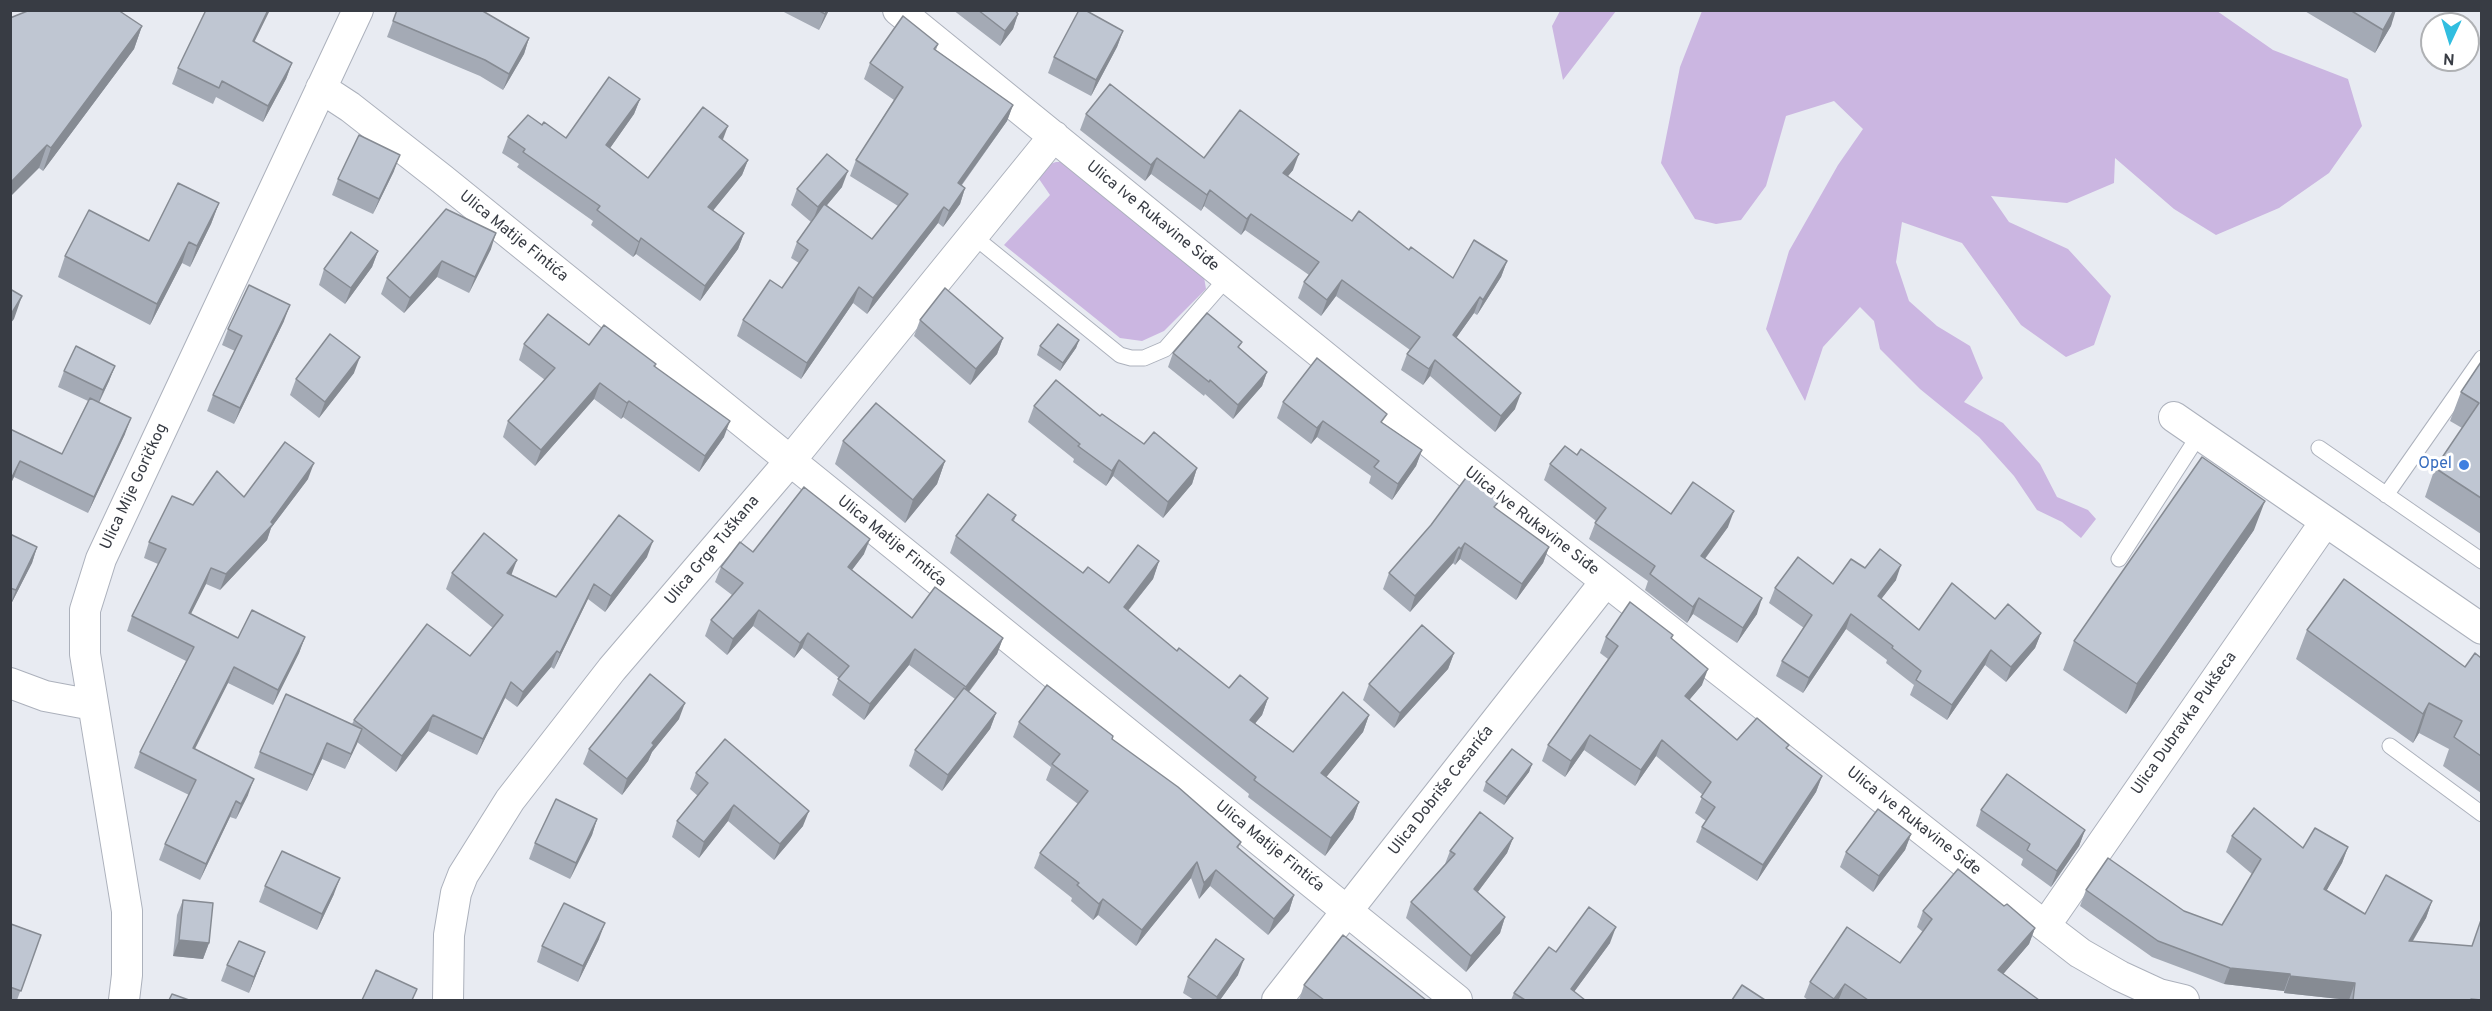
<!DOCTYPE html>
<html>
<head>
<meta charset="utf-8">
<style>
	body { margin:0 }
	#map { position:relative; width:2492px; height:1011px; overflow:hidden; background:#e8ebf2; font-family:Overpass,sans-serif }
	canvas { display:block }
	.frame { position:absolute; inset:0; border:12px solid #383c44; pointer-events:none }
	.north { position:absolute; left:2420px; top:12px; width:60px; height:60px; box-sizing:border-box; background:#fff; border:2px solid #afb1b4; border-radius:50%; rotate:184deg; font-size:16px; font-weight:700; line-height:24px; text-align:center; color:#383c44 }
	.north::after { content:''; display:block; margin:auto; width:21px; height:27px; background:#31bee0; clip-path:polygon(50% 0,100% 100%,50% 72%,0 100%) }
</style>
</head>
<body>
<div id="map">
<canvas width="2492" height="1011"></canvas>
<div class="frame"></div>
<div class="north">N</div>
</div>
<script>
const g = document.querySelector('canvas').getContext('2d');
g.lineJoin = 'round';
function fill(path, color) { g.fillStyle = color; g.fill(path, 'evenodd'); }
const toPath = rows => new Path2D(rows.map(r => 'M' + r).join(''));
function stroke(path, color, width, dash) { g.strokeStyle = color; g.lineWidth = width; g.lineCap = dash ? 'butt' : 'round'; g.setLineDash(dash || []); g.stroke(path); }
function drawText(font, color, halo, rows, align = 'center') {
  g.font = font + ' Overpass,sans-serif'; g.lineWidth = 6; g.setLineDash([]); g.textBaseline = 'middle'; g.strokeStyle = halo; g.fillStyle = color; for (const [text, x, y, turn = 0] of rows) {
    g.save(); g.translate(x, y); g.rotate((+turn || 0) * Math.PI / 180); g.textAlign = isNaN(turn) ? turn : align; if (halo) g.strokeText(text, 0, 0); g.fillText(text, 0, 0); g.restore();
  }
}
const green = toPath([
	[1560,11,1616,11,1563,80,1552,26],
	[1702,11,2217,11,2273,50,2348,79,2362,126,2329,173,2279,208,2216,235,2174,209,2115,158,2114,183,2067,203,1991,196,2009,222,2068,249,2111,296,2094,345,2066,357,2021,325,1962,243,1902,222,1896,262,1909,301,1937,326,1970,346,1983,378,1964,402,2003,423,2040,464,2057,497,2088,510,2096,519,2081,538,2062,522,2037,510,2014,476,1979,437,1920,389,1880,349,1874,321,1860,307,1823,347,1805,401,1766,329,1789,251,1838,165,1863,129,1834,101,1786,116,1766,186,1741,220,1716,224,1695,219,1661,163,1680,67],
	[1056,162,1062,162,1204,277,1206,289,1164,331,1142,341,1120,338,1004,245,1050,195,1037,176,1050,164]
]);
const lane = toPath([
	[972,235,1120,355,1131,358,1144,358,1165,349,1227,278],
	[2319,448,2482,561],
	[2386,495,2482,358],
	[2119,559,2199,435],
	[2390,746,2482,814]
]);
const street = toPath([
	[898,10,1458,465,2045,926,2080,953,2120,976,2159,994,2184,1000],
	[321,88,350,107,442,179,1457,1000],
	[2174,417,2482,629],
	[10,683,45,696,93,705],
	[2045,926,2325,522],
	[124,1000,127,975,127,911,85,654,85,610,101,559,358,10],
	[448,1000,449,935,456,893,463,875,510,800,612,669,790,461,1054,136],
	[1277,1000,1606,581]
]);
const wall = toPath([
	[30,10,142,26,134,49,43,171,39,168],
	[780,10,829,10,819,30],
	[953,10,1015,10,1018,14,1013,29,1000,46],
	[2303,10,2394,10,2391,26,2375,53],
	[393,21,529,38,524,54,503,90,480,76,387,37],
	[1123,31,1117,47,1091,96,1048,73,1054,57],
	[255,42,292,63,286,79,263,122,216,97,213,104,172,84,178,68],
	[938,44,936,50,1013,105,1007,121,962,185,965,188,960,204,943,227,938,223,867,314,853,303,801,379,737,336,743,320,782,288,799,263,791,258,797,242,811,222,791,205,797,189,842,187,827,205,872,239,898,206,850,176,856,160,894,100,864,79,870,63],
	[640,99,634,114,610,148,648,178,723,140,748,160,742,175,713,210,744,233,738,249,700,301,636,254,633,257,591,225,593,221,517,167,519,164,502,153,508,137,542,125,566,138],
	[1086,114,1204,158,1293,170,1288,176,1352,221,1409,250,1453,278,1507,261,1501,277,1477,315,1474,313,1456,338,1515,409,1495,432,1430,376,1423,385,1401,370,1407,354,1410,350,1336,296,1321,316,1298,298,1304,282,1309,275,1245,230,1241,235,1204,206,1201,211,1151,174,1145,181,1080,130],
	[394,171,373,214,332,195,338,179],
	[219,203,211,224,190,267,182,263,150,325,58,277,65,256,149,241],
	[446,209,491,249,469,293,437,277,404,313,381,294,387,278],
	[378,251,372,267,345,304,319,285,324,269],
	[920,320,1003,338,997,354,970,385,914,336],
	[284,321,234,424,207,411,213,395,235,351,222,345,228,329],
	[1079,340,1076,348,1060,371,1037,355,1040,346],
	[524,344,589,345,656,364,655,367,724,437,699,472,623,417,621,419,594,399,535,466,503,437,508,421,545,380,519,360],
	[1239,348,1267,372,1262,386,1233,419,1205,394,1204,396,1168,367,1173,353],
	[2481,362,2481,534,2425,497,2435,468,2462,428,2450,421,2461,392],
	[115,366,109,381,99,403,125,434,88,513,14,477,10,485,10,429,62,454,88,401,58,387,64,371],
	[354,373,319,418,290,395,296,379],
	[1283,402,1383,423,1422,450,1416,466,1392,500,1369,483,1371,476,1317,437,1311,444,1277,418],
	[1034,406,1100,416,1144,444,1197,468,1192,484,1163,518,1113,476,1106,486,1073,462,1074,459,1028,422],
	[843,441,945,461,937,484,905,523,835,464],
	[1577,455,1671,514,1728,527,1705,559,1757,614,1737,643,1693,614,1687,623,1645,590,1648,581,1589,539,1596,521,1544,480,1550,464],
	[308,479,271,528,267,540,220,590,206,584,191,614,238,638,305,637,299,653,273,705,228,683,195,749,248,795,236,819,230,817,200,880,159,860,165,844,189,795,134,768,140,752,186,661,127,631,132,616,158,564,144,558,149,542,193,505,244,497],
	[1496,509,1549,547,1543,563,1516,600,1460,559,1455,565,1453,563,1410,612,1383,589,1389,573],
	[1016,515,1014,521,1083,573,1109,583,1159,561,1153,579,1128,611,1177,651,1229,688,1268,698,1262,715,1255,723,1293,752,1369,715,1363,732,1326,777,1359,802,1353,819,1325,856,1248,797,1249,794,950,553,956,536],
	[2254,530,2126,714,2063,670,2074,641],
	[10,534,37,547,32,563,10,606],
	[753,552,864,554,852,570,912,618,1003,638,997,654,969,692,996,713,990,729,942,791,909,766,915,750,955,699,909,665,864,720,832,695,839,678,802,648,794,658,753,626,727,655,705,636,711,620,732,595,715,582,721,567],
	[647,557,605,612,588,599,554,669,551,667,517,707,505,698,477,755,428,731,396,772,357,742,345,769,322,759,307,791,254,768,260,752,352,724,354,720,470,656,493,628,446,589,452,573,512,575,556,597],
	[1865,568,1896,580,1881,599,1919,630,1995,619,2041,633,2035,648,2006,682,1985,665,1947,720,1910,695,1914,685,1886,663,1887,660,1846,629,1803,693,1776,676,1782,661,1804,628,1769,603,1775,588,1833,584],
	[2307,630,2465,667,2481,658,2481,793,2443,766,2449,749,2419,733,2413,743,2296,659],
	[1606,637,1671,639,1702,685,1689,700,1737,740,1787,749,1822,776,1816,792,1757,881,1696,842,1702,827,1706,821,1695,813,1703,795,1656,756,1635,786,1584,750,1565,777,1542,761,1548,745,1608,659,1600,653],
	[1454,653,1448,669,1394,728,1363,700,1369,684],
	[679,719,652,752,648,761,622,795,583,764,589,749],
	[1019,722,1112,739,1241,842,1238,848,1294,895,1289,911,1268,935,1210,886,1199,899,1191,878,1136,946,1098,915,1093,920,1071,901,1072,898,1034,868,1040,853,1078,804,1046,780,1051,767,1013,737],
	[1532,764,1529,772,1504,805,1483,791,1486,782],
	[696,773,803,826,774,860,728,821,699,858,672,837,677,821,698,796,690,789],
	[1981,810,2085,830,2079,846,2051,887,2021,865,2023,859,1976,826],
	[597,819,592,835,570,879,529,859,535,843],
	[1911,834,1905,850,1873,892,1840,867,1846,852],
	[2232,836,2303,848,2348,847,2342,863,2326,891,2365,914,2432,901,2426,918,2413,941,2481,1000,2349,1000,2284,993,2284,991,2224,984,2152,957,2080,906,2086,890,2222,925,2252,874,2226,852],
	[1513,838,1507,853,1477,893,1505,917,1500,933,1466,972,1406,918,1411,902,1445,864,1450,851],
	[265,886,334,894,317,930,259,902],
	[183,900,209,943,203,959,173,956,177,915],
	[2004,906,2035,928,2029,944,2003,974,2039,1000,1841,1000,1839,999,1838,1000,1808,1000,1804,997,1810,982,1900,963,1923,932,1917,927,1923,911],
	[10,926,41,935,17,1000,10,1000],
	[599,939,578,982,537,962,542,946],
	[1610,943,1574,992,1585,1000,1511,1000,1514,993,1556,952],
	[265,952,249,993,221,981,227,965],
	[1238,975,1220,1000,1194,1000,1183,993,1188,977],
	[1304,985,1426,1000,1299,1000]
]);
const shadedWall = toPath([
	[268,10,270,10,247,57,253,41],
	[827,10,829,10,819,30,825,14],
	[2394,10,2396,10,2391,26,2375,53,2383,30],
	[1018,14,1013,29,1000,46,1005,31],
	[142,26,134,49,43,171,51,148],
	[1123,31,1117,47,1091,96,1096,80],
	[529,38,524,54,503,90,509,74],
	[292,63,286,79,263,122,268,106],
	[640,99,634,114,601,161,606,145],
	[1013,105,1007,121,952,198,958,183],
	[728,126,722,142,719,137],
	[47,145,39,168,10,197,10,183],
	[1299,154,1293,170,1277,189,1283,173],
	[400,155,394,171,373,214,379,199],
	[1157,158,1151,174,1145,181,1151,165],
	[748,160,742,175,703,223,708,207],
	[848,171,842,187,812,223,818,207],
	[965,188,960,204,943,227,949,211],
	[1210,190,1204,206,1201,211,1207,195],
	[219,203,211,224,190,267,197,246],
	[944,207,938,223,867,314,873,298],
	[1251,214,1245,230,1241,235,1247,219],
	[496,233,491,249,469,293,475,277],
	[744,233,738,249,700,301,705,286],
	[641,238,636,254,633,257,639,242],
	[189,242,182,263,150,325,157,304],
	[378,251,372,267,345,304,351,288],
	[442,261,437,277,404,313,410,298],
	[1507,261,1501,277,1477,315,1483,300],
	[1342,280,1336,296,1321,316,1327,300],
	[859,287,853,303,801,379,807,363],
	[22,296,14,319,10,324,10,316],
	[1480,297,1474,313,1447,351,1453,335],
	[290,305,284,321,234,424,240,408],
	[1003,338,997,354,970,385,976,369],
	[1079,340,1076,348,1060,371,1063,363],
	[360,357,354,373,319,418,325,402],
	[1435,360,1430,376,1423,385,1429,369],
	[115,366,109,381,97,406,103,390],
	[1267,372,1262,386,1233,419,1238,405],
	[600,383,594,399,535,466,541,450],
	[1521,393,1515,409,1495,432,1501,416],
	[629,401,623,417,621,419,627,403],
	[131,418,125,434,88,513,94,497],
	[730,421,724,437,699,472,705,456],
	[1323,421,1317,437,1311,444,1317,428],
	[1422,450,1416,466,1392,500,1398,484],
	[1119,460,1113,476,1106,486,1112,471],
	[20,461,14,477,10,485,10,481],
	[945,461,937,484,905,523,913,500],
	[314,463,308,479,271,528,267,540,220,590,226,574,271,522],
	[1197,468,1192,484,1163,518,1168,502],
	[2265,501,2254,530,2126,714,2137,684],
	[1734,511,1728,527,1695,572,1701,556],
	[870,539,864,554,842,583,848,567],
	[653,541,647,557,605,612,611,596],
	[1465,543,1460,559,1455,565,1461,549],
	[37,547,32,563,10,606,16,590],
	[1459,547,1453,563,1410,612,1415,596],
	[1549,547,1543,563,1516,600,1522,584],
	[517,560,511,576,507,573],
	[1159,561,1153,579,1117,624,1124,607],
	[1901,565,1896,580,1872,611,1878,596],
	[211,568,206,584,183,629,189,613],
	[594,584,588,599,554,669,560,653],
	[1699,598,1693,614,1687,623,1693,607],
	[1762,598,1757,614,1737,643,1743,628],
	[759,610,753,626,727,655,733,639],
	[1851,614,1846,629,1803,693,1809,678],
	[808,633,802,648,794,658,800,643],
	[2041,633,2035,648,2006,682,2011,667],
	[305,637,299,653,273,705,278,690],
	[1003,638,997,654,960,703,966,687],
	[915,649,909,665,864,720,870,704],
	[1991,650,1985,665,1947,720,1952,705],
	[557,651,551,667,517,707,523,692],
	[1454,653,1448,669,1394,728,1400,713],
	[234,667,228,683,187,764,193,748],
	[1708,669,1702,685,1679,712,1685,696],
	[511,682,505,698,477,755,483,739],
	[1268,698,1262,715,1244,737,1250,720],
	[685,703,679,719,652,752,648,761,622,795,627,779,652,743],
	[2429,703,2419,733,2413,743,2423,714],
	[996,713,990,729,942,791,948,775],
	[433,715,428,731,396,772,402,756],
	[1369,715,1363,732,1315,791,1321,773],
	[362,729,357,744,345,769,351,754],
	[1590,735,1584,750,1565,777,1571,761],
	[1662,740,1656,756,1635,786,1641,770],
	[327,743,322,759,307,791,313,775],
	[1532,764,1529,772,1504,805,1507,797],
	[1822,776,1816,792,1757,881,1763,865],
	[254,779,248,795,236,819,241,804],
	[236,801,230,817,200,880,206,864],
	[1359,802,1353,819,1325,856,1331,838],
	[734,805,728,821,699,858,704,842],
	[809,811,803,826,774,860,780,844],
	[597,819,592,835,570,879,576,863],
	[2085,830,2079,846,2051,887,2057,871],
	[1911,834,1905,850,1873,892,1879,876],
	[1513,838,1507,853,1468,905,1474,889],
	[2348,847,2342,863,2318,906,2324,889],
	[1197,862,1191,878,1136,946,1142,930],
	[1216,870,1210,886,1199,899,1204,883],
	[340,878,334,894,317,930,322,914],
	[1294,895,1289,911,1268,935,1274,919],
	[1103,899,1098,915,1093,920,1099,904],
	[2432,901,2426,918,2403,957,2409,941],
	[1505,917,1500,933,1466,972,1471,956],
	[605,923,599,939,578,982,583,966],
	[1616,927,1610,943,1568,1000,1571,989],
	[2035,928,2029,944,1993,986,1998,970],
	[179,940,209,943,203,959,173,956],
	[265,952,259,968,249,993,254,977],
	[1244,959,1238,975,1220,1000,1216,1000,1217,997],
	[2230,968,2290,974,2284,991,2224,984],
	[2290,976,2355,983,2349,1000,2284,993],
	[1845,984,1839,999,1838,1000,1834,1000]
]);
const building = toPath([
	[30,10,118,10,142,26,51,148,47,145,10,183,10,18,30,10],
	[206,10,268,10,253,41,292,63,268,106,222,81,219,88,178,68,206,10],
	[397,10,481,10,529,38,509,74,485,60,393,21,397,10],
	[818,10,827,10,825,14,818,10],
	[978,10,1015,10,1018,14,1005,31,978,10],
	[1079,10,1085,10,1123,31,1096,80,1054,57,1079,10],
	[2350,10,2394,10,2383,30,2350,10],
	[903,16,938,44,934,49,1013,105,958,183,965,188,949,211,944,207,873,298,859,287,807,363,743,320,770,280,782,288,808,250,797,242,824,204,872,239,908,194,856,160,903,87,870,63,903,16],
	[609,77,640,99,606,145,648,178,703,107,728,126,719,137,748,160,708,207,744,233,705,286,641,238,639,242,597,210,600,206,523,152,525,149,508,137,528,115,542,125,544,122,566,138,609,77],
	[1110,84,1204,158,1240,110,1299,154,1283,173,1352,221,1359,211,1409,250,1411,247,1453,278,1474,240,1507,261,1483,300,1480,297,1453,335,1521,393,1501,416,1435,360,1429,369,1407,354,1420,337,1342,280,1327,300,1304,282,1319,262,1251,214,1247,219,1210,190,1207,195,1157,158,1151,165,1086,114,1110,84],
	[359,135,400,155,379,199,338,179,359,135],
	[827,154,848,171,818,207,797,189,827,154],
	[178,183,219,203,197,246,189,242,157,304,65,256,89,210,149,241,178,183],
	[446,209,496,233,475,277,442,261,410,298,387,278,446,209],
	[351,232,378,251,351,288,324,269,351,232],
	[249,285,290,305,240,408,213,395,242,336,228,329,249,285],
	[945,288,1003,338,976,369,920,320,945,288],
	[10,289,22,296,10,316,10,289],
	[1207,313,1242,342,1238,347,1267,372,1238,405,1210,380,1209,382,1173,353,1207,313],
	[548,314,589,345,604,325,656,364,654,366,730,421,705,456,629,401,627,403,600,383,541,450,508,421,555,368,524,344,548,314],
	[1058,324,1079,340,1063,363,1040,346,1058,324],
	[330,334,360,357,325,402,296,379,330,334],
	[76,346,115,366,103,390,64,371,76,346],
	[1317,358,1387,414,1381,422,1422,450,1398,484,1374,467,1379,461,1323,421,1317,428,1283,402,1317,358],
	[2481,362,2481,498,2435,468,2479,403,2461,392,2481,362],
	[1056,380,1100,416,1102,414,1144,444,1154,432,1197,468,1168,502,1119,460,1112,471,1078,446,1080,444,1034,406,1056,380],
	[90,398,131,418,94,497,20,461,10,481,10,429,62,454,90,398],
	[876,403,945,461,913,500,843,441,876,403],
	[285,442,314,463,271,522,273,524,226,574,211,568,189,613,238,638,252,610,305,637,278,690,234,667,193,748,254,779,241,804,236,801,206,864,165,844,196,780,140,752,194,647,132,616,166,549,149,542,172,496,193,505,217,471,244,497,285,442],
	[1565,446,1577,455,1581,449,1671,514,1693,482,1734,511,1701,556,1762,598,1743,628,1699,598,1693,607,1650,574,1655,566,1595,523,1606,508,1550,464,1565,446],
	[2202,457,2265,501,2137,684,2074,641,2202,457],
	[1468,475,1500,500,1494,507,1549,547,1522,584,1465,543,1461,549,1459,547,1415,596,1389,573,1431,525,1468,475],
	[804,487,870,539,848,567,912,618,935,587,1003,638,966,687,915,649,870,704,838,679,849,666,808,633,800,643,759,610,733,639,711,620,743,583,721,567,740,542,753,552,804,487],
	[988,494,1016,515,1012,520,1083,573,1088,567,1109,583,1138,545,1159,561,1124,607,1177,651,1179,648,1229,688,1240,675,1268,698,1250,720,1293,752,1343,692,1369,715,1321,773,1359,802,1331,838,1254,780,1256,777,956,536,988,494],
	[619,515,653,541,611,596,594,584,560,653,557,651,523,692,511,682,483,739,433,715,402,756,354,720,427,624,470,656,503,615,452,573,484,533,517,560,507,573,556,597,619,515],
	[10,534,37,547,16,590,10,588,10,534],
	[1880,549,1901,565,1878,596,1919,630,1952,583,1995,619,2008,604,2041,633,2011,667,1991,650,1952,705,1916,680,1921,671,1892,648,1893,646,1851,614,1809,678,1782,661,1812,615,1775,588,1798,557,1833,584,1851,559,1865,568,1880,549],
	[2344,579,2465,667,2475,653,2481,658,2481,756,2454,737,2462,721,2429,703,2423,714,2307,630,2344,579],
	[1630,602,1673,635,1671,638,1708,669,1685,696,1737,740,1757,718,1789,745,1786,748,1822,776,1763,865,1702,827,1715,807,1701,797,1711,782,1662,740,1641,770,1590,735,1571,761,1548,745,1618,646,1606,637,1630,602],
	[1422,625,1454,653,1400,713,1369,684,1422,625],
	[650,674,685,703,652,743,654,745,627,779,589,749,650,674],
	[1047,685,1113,736,1112,739,1178,787,1241,842,1237,847,1294,895,1274,919,1216,870,1204,883,1197,862,1142,930,1103,899,1099,904,1077,885,1079,883,1040,853,1088,791,1052,764,1060,754,1019,722,1047,685],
	[964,688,996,713,948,775,915,750,964,688],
	[286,694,362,729,351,754,327,743,313,775,260,752,286,694],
	[725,739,809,811,780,844,734,805,704,842,677,821,708,783,696,773,725,739],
	[1512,749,1532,764,1507,797,1486,782,1512,749],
	[2007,774,2085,830,2057,871,2027,850,2030,844,1981,810,2007,774],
	[556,799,597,819,576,863,535,843,556,799],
	[2254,808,2303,848,2315,828,2348,847,2324,889,2365,914,2386,875,2432,901,2409,941,2472,946,2481,920,2481,1000,2471,999,2471,1000,2353,1000,2355,983,2290,976,2290,974,2230,968,2158,941,2086,890,2108,858,2184,911,2222,925,2261,859,2232,836,2254,808],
	[1878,809,1911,834,1879,876,1846,852,1878,809],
	[1480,812,1513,838,1474,889,1505,917,1471,956,1411,902,1455,854,1450,851,1480,812],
	[282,851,340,878,322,914,265,886,282,851],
	[1958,869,2004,906,2007,904,2035,928,1998,970,2039,1000,1868,1000,1845,984,1834,999,1810,982,1847,927,1900,963,1932,919,1923,911,1958,869],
	[183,900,213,903,209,943,179,940,183,900],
	[564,903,605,923,583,966,542,946,564,903],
	[1589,907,1616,927,1571,989,1585,1000,1525,1000,1514,993,1549,947,1556,952,1589,907],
	[11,924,41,935,21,991,10,987,11,924],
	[1343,935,1426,1000,1324,1000,1304,985,1343,935],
	[1216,939,1244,959,1217,997,1188,977,1216,939],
	[239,941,265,952,254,977,227,965,239,941],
	[376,970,417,989,412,1000,362,1000,376,970],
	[1742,985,1765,1000,1732,1000,1742,985],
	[172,994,189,1000,169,1000,172,994]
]);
const markers = [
	[2464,465,6,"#3f7fe0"]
];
const streetNames = [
	["Ulica Ive Rukavine Siđe",1152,217,39],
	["Ulica Matije Fintića",513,237,39],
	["Ulica Mije Goričkog",135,487,-65],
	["Ulica Ive Rukavine Siđe",1531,522,38],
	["Ulica Matije Fintića",891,542,39],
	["Ulica Grge Tuškana",713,551,-50],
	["Ulica Dubravka Pukšeca",2185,724,-55],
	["Ulica Dobriše Cesarića",1442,791,-52],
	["Ulica Ive Rukavine Siđe",1913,822,38],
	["Ulica Matije Fintića",1269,847,39]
];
const shopNames = [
	["Opel",2452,465]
];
fill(green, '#cbb6e1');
stroke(lane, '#acb1bc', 17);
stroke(street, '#acb1bc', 32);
stroke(lane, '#fff', 15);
stroke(street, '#fff', 30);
fill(wall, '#a4aab5');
fill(shadedWall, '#868b93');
fill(building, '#bfc6d2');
stroke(building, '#868b93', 1.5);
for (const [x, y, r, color] of markers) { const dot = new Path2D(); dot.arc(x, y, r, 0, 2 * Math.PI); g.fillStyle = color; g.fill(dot); stroke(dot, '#fff', 2); }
drawText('16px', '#383c44', '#fff', streetNames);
drawText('16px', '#366cbe', '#fff', shopNames, 'right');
</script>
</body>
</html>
